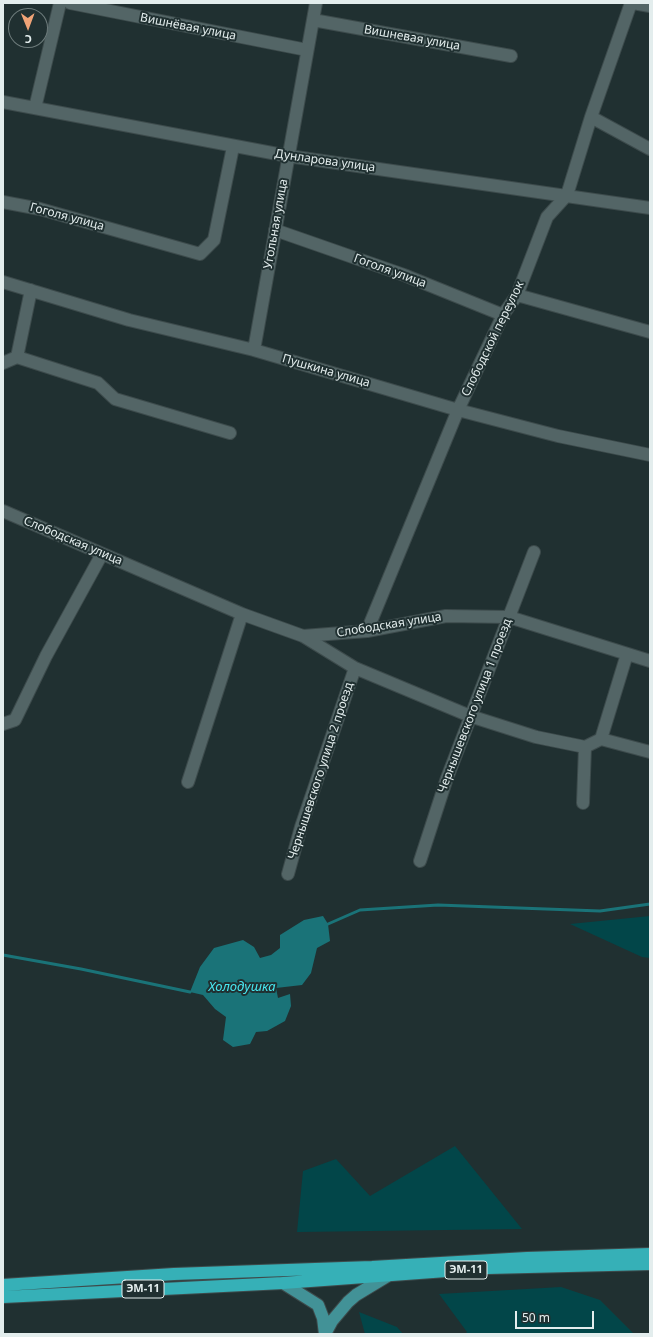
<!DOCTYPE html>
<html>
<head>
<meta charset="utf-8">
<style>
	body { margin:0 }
	#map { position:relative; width:653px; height:1337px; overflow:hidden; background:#203031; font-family:"Noto Sans",sans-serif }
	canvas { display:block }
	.frame { position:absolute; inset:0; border:4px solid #e3eded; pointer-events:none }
	.north { position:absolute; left:8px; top:8px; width:40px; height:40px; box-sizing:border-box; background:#203031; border:1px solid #6e7c7c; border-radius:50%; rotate:179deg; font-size:11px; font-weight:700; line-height:16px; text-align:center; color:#e3eded }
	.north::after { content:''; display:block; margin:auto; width:14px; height:18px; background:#efa377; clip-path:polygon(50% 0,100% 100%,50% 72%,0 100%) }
	.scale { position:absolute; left:515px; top:1311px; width:79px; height:18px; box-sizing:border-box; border:2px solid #e3eded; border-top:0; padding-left:5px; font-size:12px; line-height:14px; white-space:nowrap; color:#e3eded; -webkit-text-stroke:3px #203031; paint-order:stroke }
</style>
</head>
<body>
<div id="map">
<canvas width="653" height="1337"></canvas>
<div class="frame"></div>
<div class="north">С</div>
<div class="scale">50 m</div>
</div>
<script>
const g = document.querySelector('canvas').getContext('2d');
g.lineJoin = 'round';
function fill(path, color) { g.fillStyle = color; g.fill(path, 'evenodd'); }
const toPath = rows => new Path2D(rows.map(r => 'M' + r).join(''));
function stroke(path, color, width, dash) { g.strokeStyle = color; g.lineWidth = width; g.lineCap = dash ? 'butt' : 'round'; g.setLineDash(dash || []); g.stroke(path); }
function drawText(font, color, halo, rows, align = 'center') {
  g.font = font + ' "Noto Sans",sans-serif'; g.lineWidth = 4; g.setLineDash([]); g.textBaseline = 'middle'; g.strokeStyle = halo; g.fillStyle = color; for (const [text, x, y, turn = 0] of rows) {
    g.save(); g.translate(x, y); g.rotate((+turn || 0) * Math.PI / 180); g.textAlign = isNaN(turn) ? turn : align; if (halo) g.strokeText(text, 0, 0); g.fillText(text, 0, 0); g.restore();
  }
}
const green = toPath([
	[650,916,650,958,642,957,570,924],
	[455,1146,522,1229,297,1232,303,1171,336,1159,370,1196],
	[561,1287,600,1300,634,1334,465,1334,467,1332,439,1294],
	[359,1312,397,1327,403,1334,365,1334]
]);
const water = toPath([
	[323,916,328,924,330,941,317,948,311,973,302,985,276,988,278,998,290,994,291,1006,285,1021,267,1031,256,1032,250,1044,233,1047,223,1040,226,1017,215,1009,203,995,190,992,200,967,214,948,243,940,254,947,260,958,271,955,280,948,280,935,304,920]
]);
const stream = toPath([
	[328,924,360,910,438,905,600,911,650,904],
	[3,955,81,969,190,992]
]);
const minor = toPath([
	[70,3,307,50],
	[633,3,650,6],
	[313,20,511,56],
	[3,102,288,156,650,208],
	[35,108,60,3],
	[591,117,650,149],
	[3,202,40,209,200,254,214,240,233,147],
	[275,230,404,275,503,315],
	[3,282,129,320,254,350,458,410,558,436,650,455],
	[517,295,650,332],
	[254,350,316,3],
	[17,357,31,290],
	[3,363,17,357,98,383,115,399,230,433],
	[3,511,242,614,303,636,367,631,446,616,509,617,650,661],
	[367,631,458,410,503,315,517,295,547,217,567,195,591,117,631,3],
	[303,636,355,668,470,716,536,737,585,747],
	[3,724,15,720,46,656,102,554],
	[601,739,650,752],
	[188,782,242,614],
	[583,803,585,747,601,739,627,654],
	[420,861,447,778,534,552],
	[288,874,301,827,355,668]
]);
const major = toPath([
	[283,1283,318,1305,323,1318,325,1334],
	[325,1334,332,1321,348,1302,356,1295,389,1275]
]);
const highway = toPath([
	[3,1285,174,1274,372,1267,527,1258,650,1254],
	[3,1297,283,1283,487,1268,650,1264]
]);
const shields = [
	[466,1270,42],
	[143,1289,42]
];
const shieldNames = [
	["ЭМ-11",466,1270],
	["ЭМ-11",143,1289]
];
const streetNames = [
	["Вишнёвая улица",188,27,11],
	["Вишневая улица",412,38,10],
	["Дунларова улица",325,161,8],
	["Гоголя улица",67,217,15],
	["Угольная улица",276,224,-80],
	["Гоголя улица",390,271,20],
	["Слободской переулок",493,339,-64],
	["Пушкина улица",326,371,16],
	["Слободская улица",73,541,23],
	["Слободская улица",389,625,-9],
	["Чернышевского улица 1 проезд",475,706,-69],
	["Чернышевского улица 2 проезд",321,771,-72]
];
const waterNames = [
	["Холодушка",242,987]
];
fill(green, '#024649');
fill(water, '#1a7378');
stroke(stream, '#1a7378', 3);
stroke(minor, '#3d4b4c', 14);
stroke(major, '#3d4b4c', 14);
stroke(highway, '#3d4b4c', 14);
stroke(minor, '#536566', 12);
stroke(major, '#429297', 12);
stroke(highway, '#36b0b7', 12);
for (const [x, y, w] of shields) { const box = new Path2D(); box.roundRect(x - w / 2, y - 9, w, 18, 3); g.fillStyle = '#203031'; g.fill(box); stroke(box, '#e3eded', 1); }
drawText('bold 11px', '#e3eded', null, shieldNames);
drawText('12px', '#e3eded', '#203031', streetNames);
drawText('italic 13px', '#48e8f1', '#203031', waterNames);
</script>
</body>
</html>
